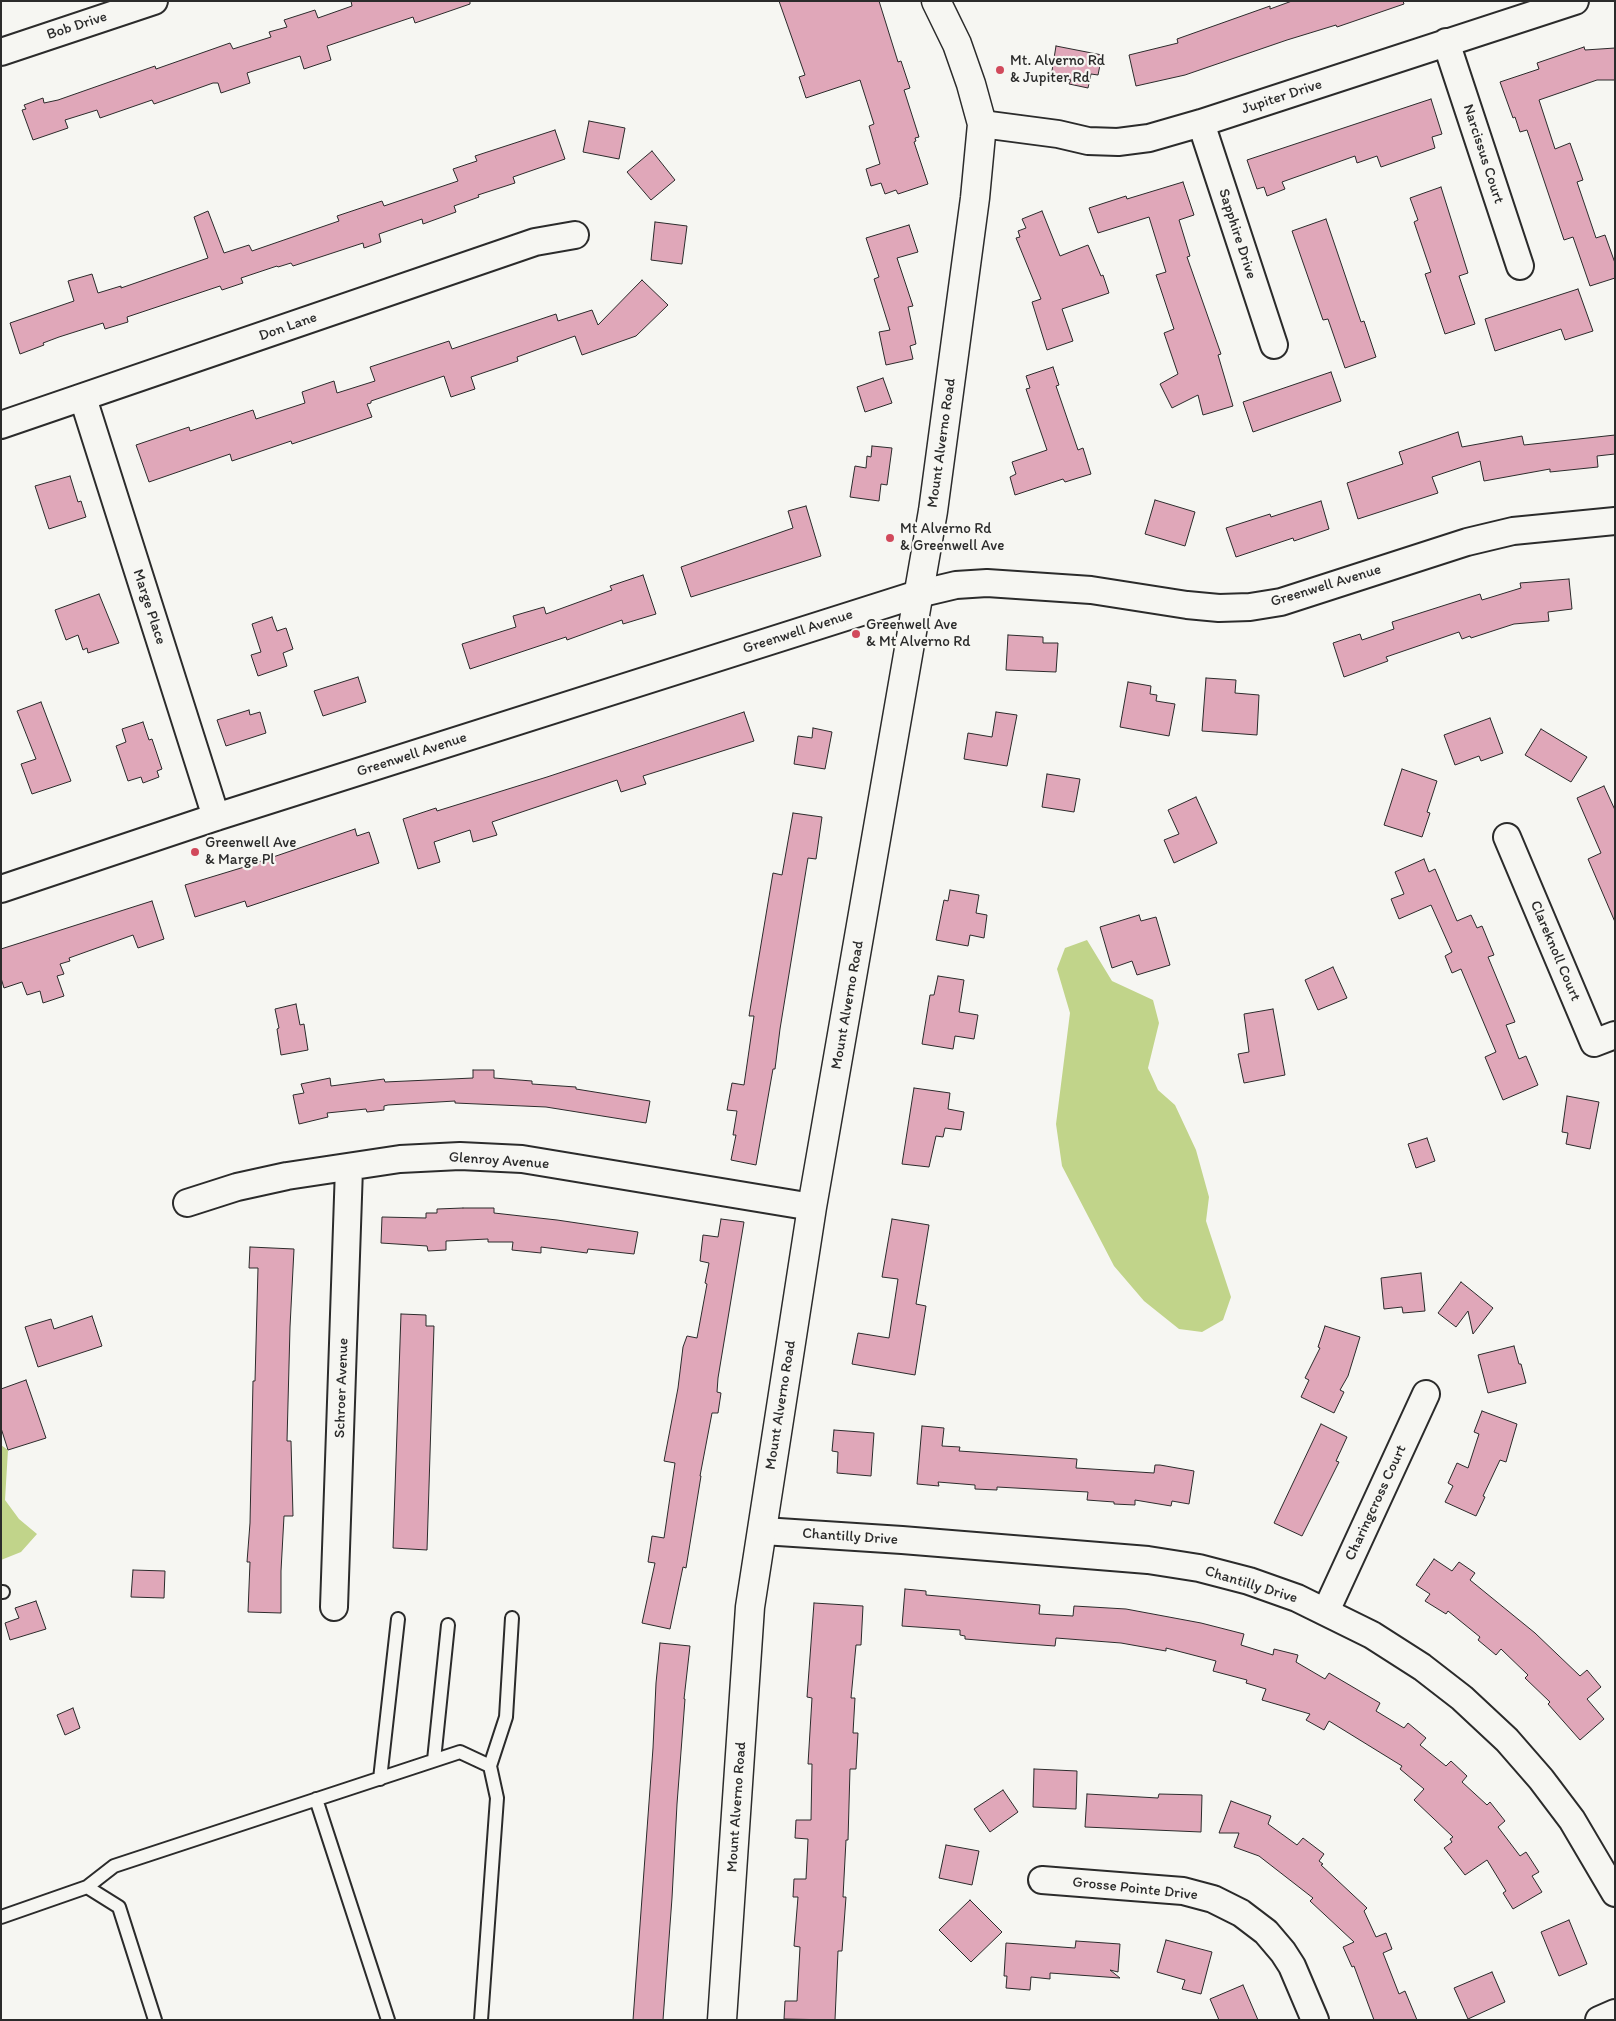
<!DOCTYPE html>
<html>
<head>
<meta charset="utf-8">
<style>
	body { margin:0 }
	#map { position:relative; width:1616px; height:2021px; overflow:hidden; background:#f6f6f2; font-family:Itim,sans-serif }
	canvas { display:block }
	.frame { position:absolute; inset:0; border:2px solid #2b2b2b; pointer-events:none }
</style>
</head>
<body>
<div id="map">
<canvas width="1616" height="2021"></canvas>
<div class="frame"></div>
</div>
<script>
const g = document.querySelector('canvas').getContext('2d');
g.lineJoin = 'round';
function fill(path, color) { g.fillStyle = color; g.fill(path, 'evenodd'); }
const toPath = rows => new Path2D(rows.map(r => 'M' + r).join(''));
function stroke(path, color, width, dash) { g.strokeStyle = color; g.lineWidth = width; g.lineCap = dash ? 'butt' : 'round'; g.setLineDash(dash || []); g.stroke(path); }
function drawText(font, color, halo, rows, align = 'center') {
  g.font = font + ' Itim,sans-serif'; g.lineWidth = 4.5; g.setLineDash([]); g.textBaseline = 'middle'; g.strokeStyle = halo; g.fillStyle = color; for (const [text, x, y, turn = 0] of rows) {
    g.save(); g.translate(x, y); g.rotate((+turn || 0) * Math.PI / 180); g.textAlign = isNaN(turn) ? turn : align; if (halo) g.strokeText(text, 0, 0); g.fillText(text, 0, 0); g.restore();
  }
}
const green = toPath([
	[1087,940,1112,981,1153,1000,1159,1023,1148,1068,1158,1090,1175,1105,1196,1150,1209,1197,1206,1221,1231,1297,1223,1320,1202,1332,1179,1329,1144,1301,1114,1266,1062,1166,1056,1124,1070,1013,1057,969,1065,948],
	[1,1445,8,1450,5,1500,19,1519,37,1534,21,1552,1,1560]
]);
const building = toPath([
	[351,1,470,1,470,4,415,23,413,17,327,46,331,60,304,69,300,56,247,73,250,83,221,93,218,83,213,83,154,104,152,100,100,118,97,110,65,120,68,128,33,140,22,110,26,109,24,105,43,98,44,103,58,100,155,66,156,69,230,43,233,49,271,37,269,32,287,27,284,20,315,10,318,18,352,6,351,1],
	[779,1,879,1,898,62,901,61,910,88,904,90,919,137,915,138,916,141,914,142,928,184,898,194,896,190,885,194,881,183,871,186,866,169,880,164,869,126,874,124,860,80,806,98,799,77,805,75,779,1],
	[1292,1,1403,1,1404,4,1337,27,1336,25,1287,40,1185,75,1136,86,1129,55,1178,43,1177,39,1270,6,1270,9,1292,1],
	[1056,46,1102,55,1098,75,1091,74,1088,88,1069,84,1071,80,1051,77,1056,46],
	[1584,47,1585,50,1615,48,1615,80,1597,80,1539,100,1555,149,1570,143,1583,180,1577,182,1596,238,1605,235,1615,263,1615,278,1590,286,1573,237,1564,240,1527,130,1520,132,1515,117,1513,118,1500,82,1539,69,1537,63,1584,47],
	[1431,99,1442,134,1432,137,1435,148,1381,167,1377,156,1357,163,1355,156,1282,182,1285,189,1267,196,1264,187,1257,189,1247,160,1431,99],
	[589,121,625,128,619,159,583,152,589,121],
	[555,130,565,159,513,177,515,183,478,195,479,197,454,206,456,212,423,224,422,219,379,234,381,242,364,248,363,243,293,266,291,263,278,267,277,266,241,278,243,283,222,290,220,286,127,317,128,322,105,329,103,323,59,337,43,343,44,345,20,354,10,323,74,301,68,281,92,274,98,293,121,286,121,288,208,258,194,217,208,211,224,253,249,245,252,251,339,221,337,216,382,201,384,206,458,181,453,169,477,161,475,156,555,130],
	[652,151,675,180,651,200,627,172,652,151],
	[1183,182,1194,215,1179,220,1190,256,1187,257,1221,354,1218,355,1233,406,1203,415,1198,395,1172,408,1160,384,1178,374,1164,333,1174,329,1156,275,1166,272,1149,217,1098,233,1089,208,1126,196,1127,199,1183,182],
	[1441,187,1468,273,1459,276,1475,324,1445,334,1425,274,1431,272,1414,222,1418,220,1410,198,1441,187],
	[1042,211,1060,256,1088,245,1101,276,1103,275,1109,293,1062,309,1073,341,1047,350,1032,302,1041,299,1016,238,1020,237,1018,231,1026,228,1022,219,1042,211],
	[1326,219,1361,322,1364,321,1376,357,1345,368,1328,319,1323,320,1292,231,1326,219],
	[655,222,687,226,682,264,651,260,655,222],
	[909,225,918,252,897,258,913,306,908,307,916,344,910,346,913,359,886,365,879,332,890,330,874,279,879,277,866,238,909,225],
	[642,280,668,305,636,336,582,355,575,336,517,357,518,361,471,377,475,389,451,397,444,376,371,401,371,403,367,404,372,417,292,444,291,441,232,461,230,454,149,482,136,445,189,427,190,431,253,410,256,419,305,403,302,392,334,381,337,393,375,381,370,367,449,341,452,349,556,314,558,321,592,310,598,325,642,280],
	[1578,289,1593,331,1565,340,1561,329,1495,351,1485,319,1578,289],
	[1053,367,1059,385,1056,386,1078,450,1083,448,1091,474,1065,482,1063,479,1015,495,1010,477,1016,474,1012,462,1047,450,1026,389,1030,388,1026,376,1053,367],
	[1331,372,1341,401,1253,432,1243,402,1331,372],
	[883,378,892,403,865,412,857,387,883,378],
	[1458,432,1462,447,1522,436,1524,445,1615,435,1615,454,1597,456,1598,467,1550,472,1550,469,1484,481,1480,461,1432,477,1438,493,1358,519,1347,483,1403,464,1399,452,1458,432],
	[872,446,892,448,887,485,881,484,879,501,850,497,855,466,866,468,867,456,871,457,872,446],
	[70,476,78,502,81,501,86,517,49,529,35,486,70,476],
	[1155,500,1195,512,1185,546,1145,534,1155,500],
	[1321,501,1329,529,1294,541,1293,538,1236,557,1226,528,1270,514,1271,517,1321,501],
	[806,506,821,556,691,597,681,567,793,528,788,511,806,506],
	[643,575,656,614,623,624,622,620,567,640,566,637,470,669,462,644,516,627,513,616,544,607,546,614,612,590,610,586,643,575],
	[1569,579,1572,609,1548,612,1549,621,1514,624,1471,638,1470,636,1462,639,1459,632,1386,657,1388,661,1344,677,1333,643,1360,634,1362,640,1394,629,1392,622,1480,594,1482,600,1521,588,1520,583,1569,579],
	[99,594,119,643,88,653,87,648,83,650,78,635,66,640,55,610,99,594],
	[272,617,277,631,286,628,293,649,283,653,287,666,258,676,251,655,261,652,252,624,272,617],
	[1008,635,1043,637,1043,643,1058,643,1056,672,1006,670,1008,635],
	[358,677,366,702,323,716,314,691,358,677],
	[1206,678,1236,680,1235,693,1259,695,1257,735,1202,731,1206,678],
	[1128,682,1151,686,1150,694,1157,695,1156,701,1175,704,1169,736,1120,727,1128,682],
	[41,702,71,781,32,794,21,764,36,759,17,711,41,702],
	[249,710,250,715,260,712,266,733,226,746,217,720,249,710],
	[744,712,754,741,643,776,646,784,621,792,617,780,492,822,497,835,473,842,470,830,434,842,440,862,418,869,403,819,436,808,437,811,547,777,744,712],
	[996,712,1017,715,1007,766,964,759,968,733,992,737,996,712],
	[1490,718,1503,753,1481,761,1479,756,1455,765,1444,735,1490,718],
	[143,722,149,740,152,739,162,769,157,771,159,777,143,783,141,777,128,781,116,746,126,742,122,729,143,722],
	[813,728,832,732,825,769,794,764,798,736,812,738,813,728],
	[1541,729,1587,757,1571,782,1525,755,1541,729],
	[1402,769,1437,781,1427,812,1430,813,1422,837,1384,825,1402,769],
	[1047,774,1080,779,1074,812,1042,807,1047,774],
	[1604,786,1615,810,1615,922,1588,859,1601,853,1577,798,1604,786],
	[1196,797,1217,843,1174,863,1164,840,1179,834,1168,810,1196,797],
	[793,813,822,817,816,859,808,858,780,1029,775,1069,773,1069,756,1165,731,1160,736,1135,733,1135,737,1111,727,1110,732,1083,744,1085,754,1016,749,1016,773,873,782,875,793,813],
	[355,829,357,836,369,832,379,863,247,907,245,901,195,917,185,885,241,868,355,829],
	[1424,859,1429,872,1435,869,1457,921,1471,915,1477,928,1482,926,1494,955,1488,957,1515,1022,1506,1025,1519,1059,1526,1056,1538,1085,1503,1100,1485,1057,1496,1052,1461,969,1452,973,1445,956,1452,952,1431,905,1399,919,1391,899,1404,894,1395,872,1424,859],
	[950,890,979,895,976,913,987,915,984,938,970,935,968,946,936,940,944,900,948,901,950,890],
	[152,901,164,939,138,948,133,935,69,958,70,961,60,964,64,974,57,976,64,996,43,1003,40,991,27,995,22,982,4,988,1,978,1,949,152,901],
	[1139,915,1141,921,1156,917,1170,965,1137,975,1132,961,1112,968,1100,927,1139,915],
	[1333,967,1347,998,1318,1010,1305,980,1333,967],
	[938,976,964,980,959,1012,978,1015,974,1039,955,1036,953,1049,922,1044,930,995,934,995,938,976],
	[296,1004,300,1025,304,1024,308,1050,281,1055,277,1029,279,1028,275,1009,296,1004],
	[1273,1009,1285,1075,1244,1083,1238,1054,1249,1052,1244,1014,1273,1009],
	[473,1070,494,1070,494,1078,532,1081,532,1084,576,1087,576,1089,650,1101,646,1123,546,1107,455,1103,455,1101,388,1105,384,1106,384,1110,367,1112,366,1109,327,1113,328,1117,299,1124,293,1095,304,1093,301,1084,330,1078,331,1086,384,1079,385,1082,473,1078,473,1070],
	[914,1088,950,1093,948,1109,964,1112,961,1130,945,1128,943,1137,936,1136,929,1167,902,1164,914,1088],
	[1567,1096,1599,1102,1590,1149,1566,1144,1568,1133,1562,1132,1567,1096],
	[1427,1138,1435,1161,1416,1168,1408,1144,1427,1138],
	[463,1208,494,1208,494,1213,557,1220,638,1232,634,1254,588,1249,587,1253,541,1247,541,1253,512,1250,513,1242,488,1242,488,1239,446,1241,446,1250,428,1251,427,1246,381,1243,382,1217,426,1218,426,1213,437,1213,437,1209,463,1208],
	[721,1219,744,1222,718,1378,717,1392,721,1393,718,1413,712,1413,700,1476,701,1476,686,1568,683,1567,670,1629,642,1623,655,1563,648,1562,652,1536,664,1538,675,1463,664,1461,678,1388,683,1347,687,1336,697,1338,707,1284,705,1283,709,1263,700,1261,703,1235,718,1237,721,1219],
	[892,1219,929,1225,916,1304,926,1306,915,1375,852,1364,858,1333,889,1338,898,1279,882,1277,892,1219],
	[250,1247,294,1249,290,1327,287,1441,291,1441,293,1516,284,1516,281,1571,281,1613,248,1612,250,1562,247,1562,250,1523,253,1381,255,1381,258,1268,249,1268,250,1247],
	[1421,1273,1425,1311,1403,1313,1402,1307,1384,1309,1381,1278,1421,1273],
	[1461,1282,1493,1308,1473,1334,1468,1311,1456,1327,1438,1313,1461,1282],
	[401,1314,426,1315,426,1326,434,1326,427,1550,393,1548,401,1314],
	[92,1316,102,1346,38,1367,25,1327,51,1319,54,1329,92,1316],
	[1325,1326,1360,1337,1348,1376,1340,1390,1344,1392,1334,1413,1301,1397,1309,1380,1305,1378,1320,1348,1318,1347,1325,1326],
	[1514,1346,1519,1364,1521,1364,1526,1383,1488,1393,1478,1355,1514,1346],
	[26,1380,46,1438,8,1450,1,1428,1,1389,26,1380],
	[1482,1411,1517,1424,1506,1462,1500,1460,1483,1496,1485,1497,1476,1516,1445,1502,1453,1486,1448,1483,1457,1463,1468,1468,1479,1434,1474,1432,1482,1411],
	[1321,1424,1347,1437,1336,1461,1339,1462,1302,1536,1274,1523,1321,1424],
	[922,1426,944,1428,942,1446,960,1447,959,1451,1077,1459,1076,1468,1154,1473,1155,1465,1160,1465,1194,1471,1189,1504,1172,1501,1171,1506,1135,1500,1135,1505,1114,1504,1114,1502,1087,1500,1088,1492,997,1487,997,1490,975,1489,975,1485,938,1482,939,1486,917,1484,922,1426],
	[834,1430,874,1433,871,1476,837,1473,838,1452,832,1451,834,1430],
	[1434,1559,1452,1571,1459,1562,1475,1573,1470,1580,1535,1633,1580,1676,1587,1670,1601,1687,1587,1699,1604,1719,1580,1740,1548,1704,1550,1702,1525,1678,1528,1675,1501,1649,1496,1655,1478,1640,1480,1637,1448,1611,1446,1614,1425,1601,1430,1594,1416,1585,1434,1559],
	[133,1570,165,1571,164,1598,131,1597,133,1570],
	[905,1589,926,1591,926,1595,1040,1605,1039,1614,1073,1616,1074,1606,1126,1609,1201,1623,1244,1634,1241,1645,1273,1655,1274,1649,1298,1655,1296,1662,1325,1679,1329,1673,1380,1703,1376,1711,1404,1728,1408,1723,1426,1738,1420,1745,1446,1766,1451,1761,1467,1776,1462,1782,1487,1805,1490,1802,1505,1821,1498,1827,1520,1856,1526,1852,1539,1872,1532,1876,1542,1892,1513,1909,1503,1893,1506,1891,1487,1860,1465,1875,1444,1848,1452,1842,1450,1839,1453,1837,1414,1800,1424,1789,1400,1769,1402,1766,1329,1721,1324,1730,1306,1720,1310,1714,1262,1700,1266,1689,1246,1683,1247,1680,1213,1671,1216,1661,1166,1648,1166,1651,1121,1643,1056,1638,1055,1646,1013,1643,965,1639,965,1636,960,1635,960,1630,902,1626,905,1589],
	[36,1601,46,1629,10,1640,5,1623,19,1618,15,1608,36,1601],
	[814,1603,863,1606,861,1645,856,1645,851,1698,855,1698,853,1733,858,1733,856,1769,850,1769,848,1840,846,1840,843,1897,846,1897,842,1951,838,1951,835,2020,784,2019,785,2001,797,2001,800,1947,794,1946,798,1897,793,1897,794,1879,806,1879,808,1839,795,1838,796,1820,811,1820,812,1764,808,1764,812,1698,807,1697,814,1603],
	[660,1643,690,1646,684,1699,685,1699,677,1804,672,1898,663,2020,633,2020,653,1748,656,1683,660,1643],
	[73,1708,80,1728,65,1735,57,1715,73,1708],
	[1034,1769,1077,1771,1076,1809,1033,1807,1034,1769],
	[1003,1790,1018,1812,990,1832,974,1809,1003,1790],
	[1087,1794,1158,1798,1159,1794,1202,1795,1201,1832,1085,1827,1087,1794],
	[1231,1801,1271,1816,1268,1824,1297,1845,1303,1838,1324,1854,1319,1861,1323,1864,1321,1865,1367,1908,1364,1911,1376,1937,1386,1933,1392,1949,1383,1953,1399,1994,1405,1991,1417,2020,1374,2020,1354,1966,1352,1967,1343,1947,1354,1942,1310,1901,1313,1898,1259,1856,1234,1847,1239,1833,1219,1833,1231,1801],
	[946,1845,979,1851,972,1885,939,1878,946,1845],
	[970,1900,1002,1932,971,1962,939,1930,970,1900],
	[1569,1920,1587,1964,1559,1976,1541,1932,1569,1920],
	[1166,1940,1212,1952,1201,1994,1182,1989,1185,1980,1157,1972,1166,1940],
	[1076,1941,1120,1944,1118,1972,1110,1970,1120,1978,1050,1973,1050,1979,1031,1977,1030,1990,1006,1988,1007,1976,1004,1976,1006,1943,1075,1948,1076,1941],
	[1492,1972,1505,2002,1468,2019,1454,1988,1492,1972],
	[1243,1985,1258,2020,1219,2020,1210,1999,1243,1985]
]);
const service = toPath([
	[1,1592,3,1592],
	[434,1760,448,1625],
	[490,1766,506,1717,512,1618],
	[380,1779,398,1619],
	[316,1799,388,2020],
	[87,1887,119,1907,155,2020],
	[1,1917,87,1887,114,1866,460,1752,490,1766,497,1798,481,2020]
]);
const minor = toPath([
	[1446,42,1520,266],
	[1,52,154,1],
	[1201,123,1274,345],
	[982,124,1058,134,1088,141,1118,142,1149,138,1201,123,1575,1],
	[83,398,216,817],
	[1,425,535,242,575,235],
	[1507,837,1594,1043,1615,1035],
	[1,889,216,817,918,594,956,585,987,583,1091,590,1187,605,1219,608,1250,607,1281,602,1467,542,1513,531,1615,521],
	[187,1203,237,1187,287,1176,400,1159,460,1156,522,1159,812,1207],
	[763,1531,902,1540,1148,1560,1199,1568,1249,1581,1297,1598,1372,1635,1422,1667,1462,1698,1507,1740,1541,1779,1572,1820,1615,1893],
	[334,1607,349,1168],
	[1326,1611,1426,1394],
	[1042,1880,1183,1891,1213,1899,1241,1913,1266,1932,1283,1952,1292,1966,1315,2020],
	[1599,2020,1615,2013]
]);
const tertiary = toPath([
	[722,2020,750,1607,812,1207,933,511,975,198,982,124,971,84,957,44,936,1]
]);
const markers = [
	[1000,70,5,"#d1495b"],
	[890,538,5,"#d1495b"],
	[856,634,5,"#d1495b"],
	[195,852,5,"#d1495b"]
];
const streetNames = [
	["Bob Drive",77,26,-18],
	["Jupiter Drive",1282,97,-18],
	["Narcissus Court",1483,154,72],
	["Sapphire Drive",1237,234,72],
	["Don Lane",288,327,-19],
	["Mount Alverno Road",942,443,-82],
	["Greenwell Avenue",1326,586,-17],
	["Marge Place",149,607,72],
	["Greenwell Avenue",798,632,-18],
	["Greenwell Avenue",412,755,-18],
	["Clareknoll Court",1555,951,67],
	["Mount Alverno Road",848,1005,-80],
	["Glenroy Avenue",499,1161,4],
	["Schroer Avenue",342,1388,-88],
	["Mount Alverno Road",781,1405,-81],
	["Charingcross Court",1376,1503,-65],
	["Chantilly Drive",850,1537,4],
	["Chantilly Drive",1251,1585,17],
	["Mount Alverno Road",737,1807,-86],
	["Grosse Pointe Drive",1135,1889,6]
];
const poiNames = [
	["Mt. Alverno Rd",1010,61],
	["& Jupiter Rd",1010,78],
	["Mt Alverno Rd",900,529],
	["& Greenwell Ave",900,546],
	["Greenwell Ave",866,625],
	["& Mt Alverno Rd",866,642],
	["Greenwell Ave",205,843],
	["& Marge Pl",205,860]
];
fill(green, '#c1d48a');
fill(building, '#e0a7b9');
stroke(building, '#2b2b2b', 1);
stroke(service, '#2b2b2b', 16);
stroke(minor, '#2b2b2b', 30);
stroke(tertiary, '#2b2b2b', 31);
stroke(service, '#f6f6f2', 12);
stroke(minor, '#f6f6f2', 26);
stroke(tertiary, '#f6f6f2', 28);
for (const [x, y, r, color] of markers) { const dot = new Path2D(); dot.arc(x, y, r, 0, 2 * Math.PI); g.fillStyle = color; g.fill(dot); stroke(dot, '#f6f6f2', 2); }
drawText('15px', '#2b2b2b', '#f6f6f2', streetNames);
drawText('15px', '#2b2b2b', '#f6f6f2', poiNames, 'left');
</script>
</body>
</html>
